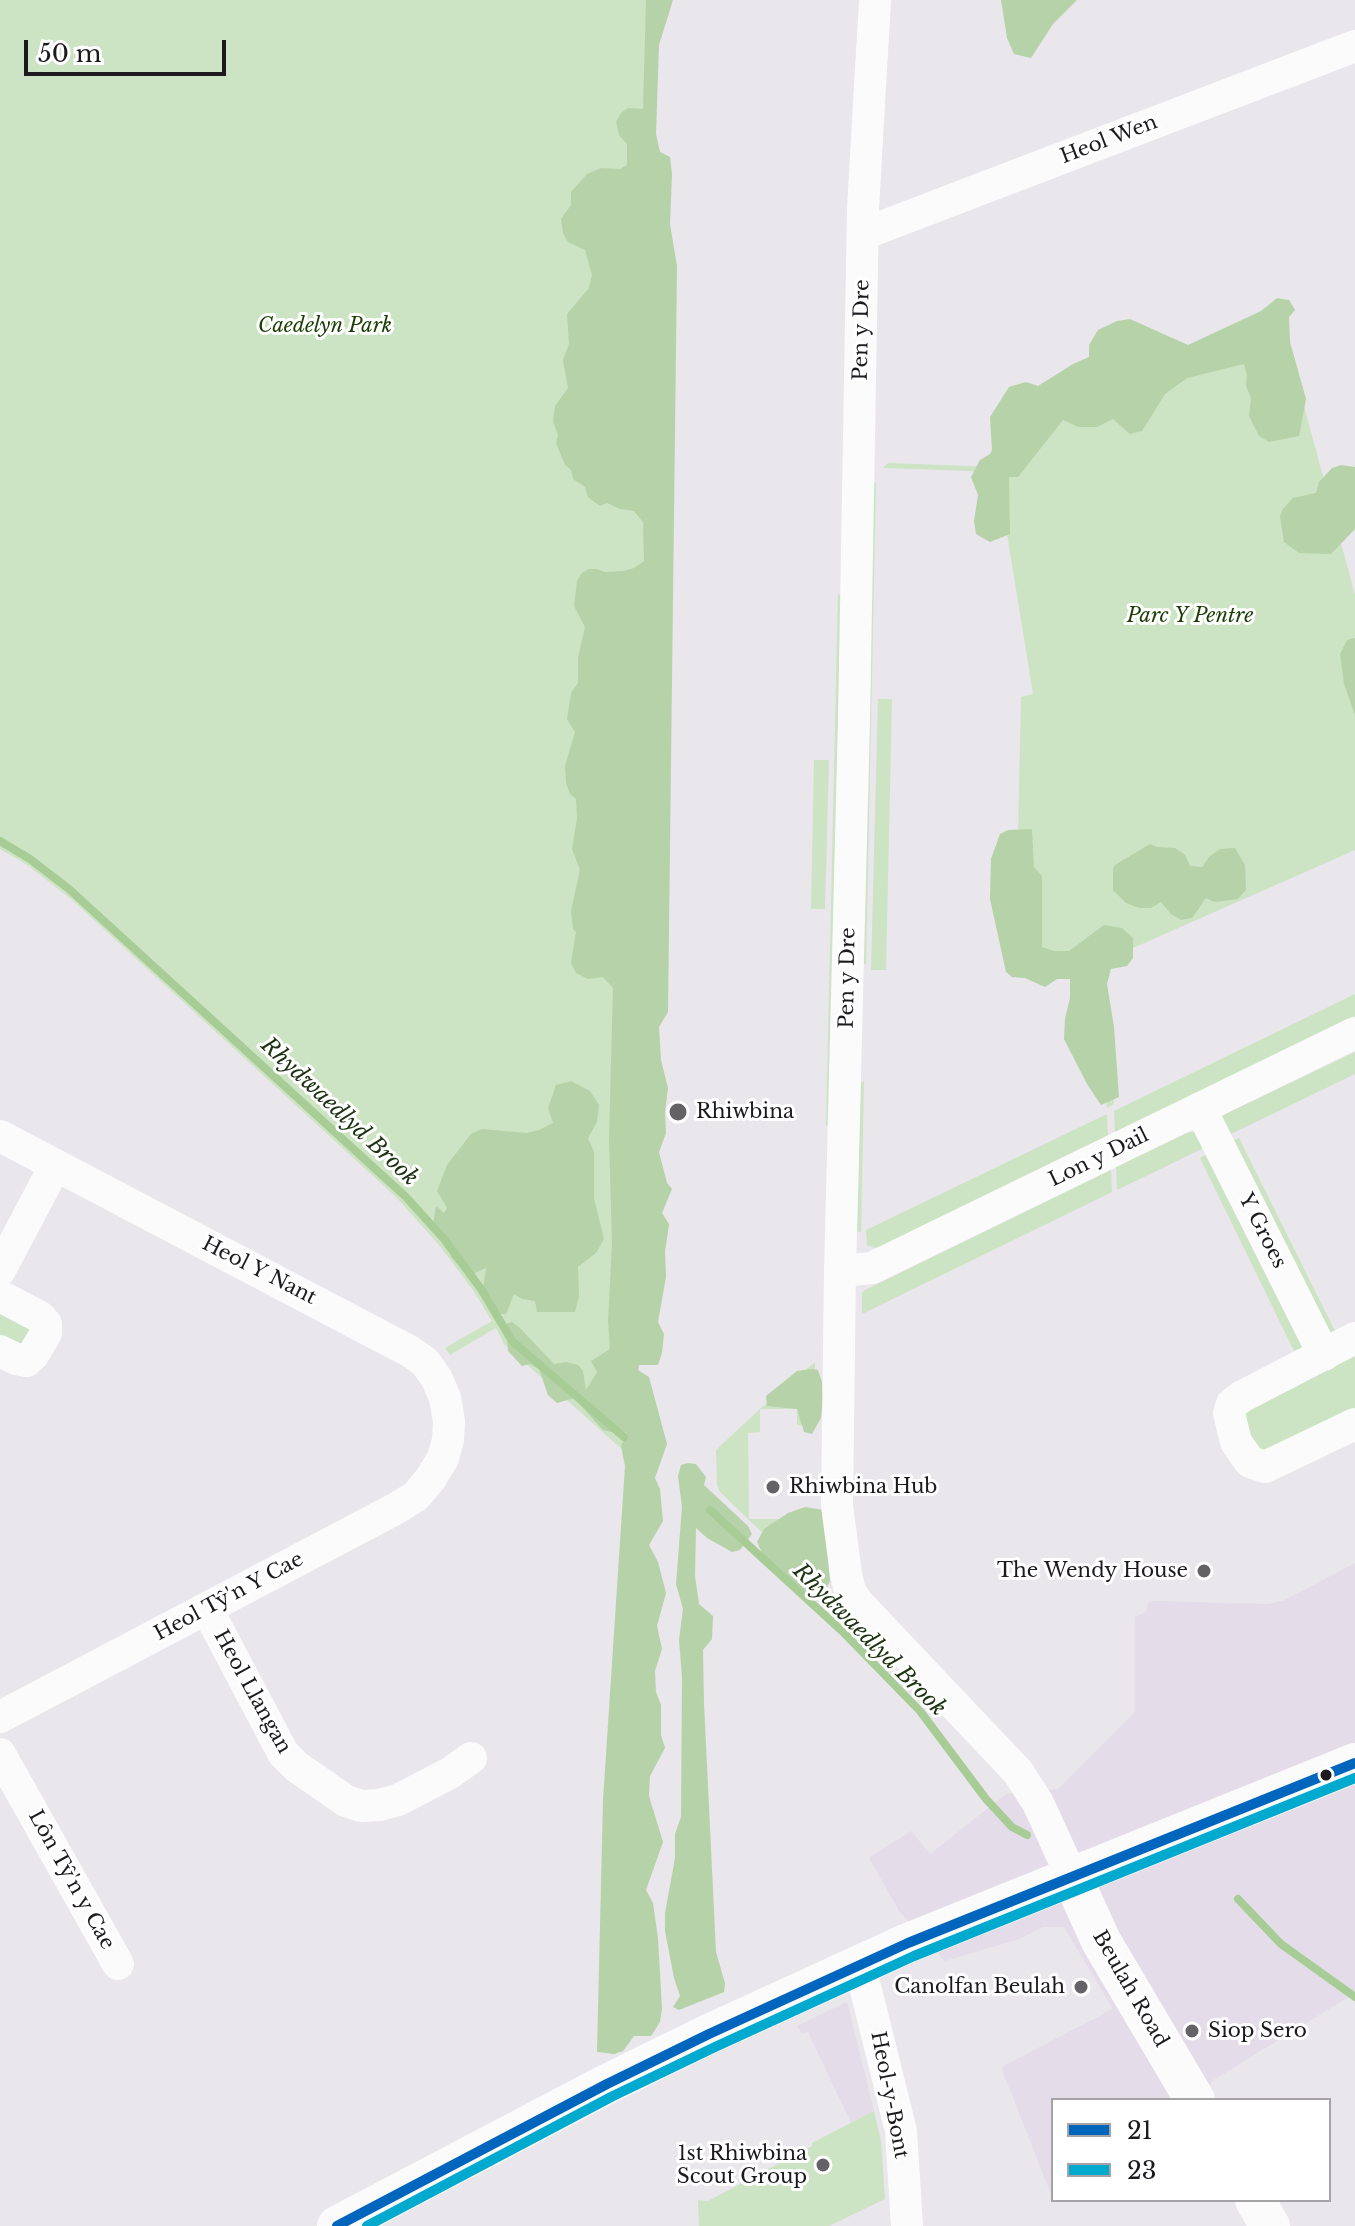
<!DOCTYPE html>
<html>
<head>
<meta charset="utf-8">
<style>
	body { margin:0 }
	#map { position:relative; width:1355px; height:2226px; overflow:hidden; background:#e9e6ec; font-family:"Libre Baskerville",serif }
	canvas { display:block }
	.legend { position:absolute; left:1051px; top:2098px; width:280px; height:104px; box-sizing:border-box; background:#fff; border:2px solid #a5a3a5; margin:0; padding:10px 14px; list-style:none; font-size:24px; color:#1d1a1f }
	.legend li { display:flex; align-items:center; gap:16px; height:40px }
	.legend b { width:40px; border:2px solid #a5a3a5 }
	.scale { position:absolute; left:24px; top:40px; width:202px; height:36px; box-sizing:border-box; border:4px solid #1d1a1f; border-top:0; padding-left:10px; font-size:24px; line-height:28px; white-space:nowrap; color:#1d1a1f; -webkit-text-stroke:6px #fff; paint-order:stroke }
</style>
</head>
<body>
<div id="map">
<canvas width="1355" height="2226"></canvas>
<ul class="legend">
<li><b style="height:10px;background:#0065bd"></b>21</li>
<li><b style="height:10px;background:#00a9ce"></b>23</li>
</ul>
<div class="scale">50 m</div>
</div>
<script>
const g = document.querySelector('canvas').getContext('2d');
g.lineJoin = 'round';
function fill(path, color) { g.fillStyle = color; g.fill(path, 'evenodd'); }
const toPath = rows => new Path2D(rows.map(r => 'M' + r).join(''));
function stroke(path, color, width, dash) { g.strokeStyle = color; g.lineWidth = width; g.lineCap = dash ? 'butt' : 'round'; g.setLineDash(dash || []); g.stroke(path); }
function drawText(font, color, halo, rows, align = 'center') {
  g.font = font + ' "Libre Baskerville",serif'; g.lineWidth = 6; g.setLineDash([]); g.textBaseline = 'middle'; g.strokeStyle = halo; g.fillStyle = color; for (const [text, x, y, turn = 0] of rows) {
    g.save(); g.translate(x, y); g.rotate((+turn || 0) * Math.PI / 180); g.textAlign = isNaN(turn) ? turn : align; if (halo) g.strokeText(text, 0, 0); g.fillText(text, 0, 0); g.restore();
  }
}
const built = toPath([
	[1355,1563,1355,1993,1212,2081,1201,2100,1053,2100,1051,2194,1002,2070,1003,2066,1113,2009,1064,1927,1043,1927,1019,1939,945,1961,899,1911,869,1858,911,1831,930,1854,1006,1794,1058,1789,1135,1712,1135,1617,1146,1612,1148,1603,1155,1601,1268,1604,1283,1601],
	[847,2002,874,2111,851,2123,808,2032,802,2034,797,2026]
]);
const green = toPath([
	[0,0,654,0,641,1215,638,1404,628,1415,626,1453,504,1344,496,1328,450,1355,445,1348,492,1321,473,1290,439,1245,397,1198,71,899,26,864,0,849],
	[1280,317,1355,595,1355,850,1099,963,1114,1104,1107,1108,1092,967,1015,972,1021,697,1033,694,997,472,883,468,888,463,997,467,995,415],
	[876,482,866,964,863,964,873,484],
	[838,594,841,596,829,1124,826,1126],
	[878,699,892,699,886,970,871,970],
	[814,760,829,760,825,909,811,909],
	[1355,994,1355,1016,1115,1133,1114,1111],
	[1355,1052,1355,1074,1227,1136,1221,1117,1225,1114],
	[864,1081,861,1232,859,1232,857,1230,861,1083],
	[1107,1114,1108,1136,882,1246,876,1248,867,1245,866,1230],
	[1189,1132,1195,1132,1206,1147,1117,1190,1116,1167],
	[1239,1138,1335,1331,1327,1335,1229,1142],
	[1208,1153,1304,1347,1294,1351,1200,1158],
	[1111,1170,1112,1192,862,1314,862,1293,865,1290],
	[0,1308,30,1324,27,1347,0,1338],
	[1355,1347,1355,1415,1258,1455,1239,1413],
	[815,1362,815,1426,797,1425,797,1409,760,1409,760,1432,748,1433,749,1519,815,1519,813,1579,749,1520,720,1492,717,1485,716,1450,760,1409],
	[874,2111,881,2141,885,2199,829,2226,699,2226,698,2200,708,2201,812,2146,812,2143]
]);
const forest = toPath([
	[646,0,673,0,659,45,656,134,660,152,670,157,672,174,670,224,677,266,668,1012,659,1027,661,1060,668,1088,665,1112,666,1133,659,1152,667,1183,672,1189,662,1213,669,1224,665,1252,666,1277,658,1322,664,1334,662,1353,658,1365,639,1365,638,1370,649,1377,667,1444,655,1478,660,1489,663,1521,649,1545,658,1562,666,1593,657,1626,662,1649,655,1671,656,1692,661,1705,661,1735,665,1748,650,1776,649,1796,663,1842,646,1890,653,1903,658,1938,662,2009,660,2022,651,2036,634,2036,623,2051,614,2054,597,2052,603,1800,625,1466,621,1446,627,1433,618,1428,611,1432,603,1430,574,1398,557,1403,548,1395,539,1369,530,1364,522,1366,508,1351,506,1324,512,1322,520,1328,554,1364,566,1362,578,1365,583,1371,586,1390,597,1372,591,1361,610,1349,608,1321,612,1243,609,1138,613,988,603,977,588,979,576,973,571,963,576,932,573,929,571,911,580,870,572,849,577,819,576,799,570,794,566,783,565,766,575,732,567,719,571,693,578,683,578,658,585,627,574,606,577,581,582,573,589,569,597,569,605,572,623,571,634,568,644,561,643,522,634,511,620,509,607,503,600,506,588,497,585,487,573,479,571,470,565,465,556,443,558,435,553,421,555,406,568,388,563,360,569,344,567,314,589,288,592,275,585,250,568,242,563,233,561,219,571,205,571,192,587,174,601,168,620,169,627,165,627,144,619,135,616,122,621,113,628,108,643,109],
	[1001,0,1077,0,1053,24,1031,58,1014,54,1007,38],
	[1277,298,1289,300,1295,310,1289,317,1290,342,1306,399,1299,436,1269,442,1259,436,1249,416,1251,398,1246,386,1247,375,1244,364,1187,378,1165,394,1142,431,1130,434,1113,419,1097,427,1078,427,1063,420,1018,477,1009,477,1010,534,990,542,976,534,974,521,978,495,971,477,980,460,990,454,992,450,990,417,1009,387,1026,382,1038,386,1073,364,1089,357,1089,345,1098,330,1117,321,1130,319,1188,345,1261,311],
	[1341,465,1355,467,1355,529,1331,554,1299,553,1284,542,1280,516,1283,509,1293,498,1316,493,1319,482,1332,468],
	[1355,638,1355,715,1344,684,1340,654,1347,640],
	[1032,829,1034,867,1042,876,1042,947,1054,951,1069,951,1104,925,1122,928,1133,938,1133,958,1127,966,1111,969,1107,984,1114,1027,1119,1097,1101,1105,1087,1084,1064,1039,1065,1019,1070,998,1070,979,1057,979,1045,987,1025,978,1012,977,1006,972,990,899,991,859,1000,834,1008,830],
	[1150,844,1157,847,1175,848,1185,855,1190,866,1202,867,1209,857,1220,849,1235,848,1245,865,1246,890,1238,899,1214,902,1206,898,1192,918,1181,920,1171,914,1161,902,1151,908,1139,908,1126,903,1113,890,1113,869,1115,865],
	[571,1081,590,1091,599,1105,597,1122,588,1138,594,1152,594,1198,604,1239,596,1253,578,1267,579,1296,575,1312,537,1312,535,1301,522,1299,514,1294,506,1314,492,1314,482,1296,486,1268,469,1276,451,1257,449,1242,433,1225,436,1206,444,1213,447,1208,437,1191,447,1165,471,1134,482,1129,527,1133,539,1130,553,1123,548,1108,556,1085],
	[811,1369,818,1370,822,1382,823,1399,821,1418,812,1434,804,1432,797,1409,767,1406,766,1396,797,1371],
	[688,1463,696,1464,706,1477,704,1485,748,1526,752,1534,740,1550,732,1552,707,1538,696,1528,695,1576,699,1604,713,1616,712,1639,703,1650,704,1703,716,1952,725,1983,724,1992,679,2010,673,2007,680,1996,674,1978,665,1931,665,1913,675,1858,675,1834,681,1817,682,1677,679,1640,683,1609,676,1584,682,1507,678,1476,681,1465],
	[805,1507,824,1510,830,1581,822,1597,809,1597,788,1579,764,1557,757,1542,764,1529,788,1513]
]);
const stream = toPath([
	[0,841,30,859,69,889,406,1197,444,1239,481,1289,512,1341,624,1437],
	[710,1510,843,1632,920,1711,986,1799,1012,1827,1027,1835],
	[1238,1899,1281,1944,1355,1997]
]);
const minor = toPath([
	[875,0,863,208,854,722,840,1271,837,1506,846,1574,850,1591,857,1602,1018,1772,1038,1803,1071,1875],
	[863,234,1355,46],
	[1200,1108,1324,1355],
	[0,1136,411,1352,425,1362,437,1379,445,1398,449,1421,448,1440,443,1458,431,1478,416,1496,397,1508,0,1717],
	[0,1270,55,1166],
	[840,1271,872,1268,1355,1033],
	[0,1296,40,1317,46,1324,46,1333,33,1355,26,1361,16,1359,0,1351],
	[1355,1338,1241,1397,1232,1404,1229,1413,1236,1442,1250,1462,1265,1467,1355,1424],
	[207,1609,283,1753,297,1767,346,1801,361,1806,379,1805,398,1800,450,1773,471,1758],
	[0,1754,118,1964],
	[860,1966,901,2131,907,2226]
]);
const tertiary = toPath([
	[1071,1875,1101,1941,1195,2100],
	[1255,2200,1270,2226],
	[337,2226,607,2084,709,2034,908,1943,1355,1763]
]);
const bus1 = toPath([
	[337,2226,607,2084,709,2034,908,1943,1355,1763]
]);
const bus2 = toPath([
	[367,2226,613,2096,715,2047,914,1956,1355,1778]
]);
const markers = [
	[678,1112,10,"#646167"],
	[773,1487,8,"#646167"],
	[1204,1571,8,"#646167"],
	[1326,1775,7,"#1d1a1f"],
	[1081,1987,8,"#646167"],
	[1192,2031,8,"#646167"],
	[823,2165,8,"#646167"]
];
const streetNames = [
	["Heol Wen",1109,140,-21],
	["Pen y Dre",862,330,-89],
	["Pen y Dre",848,978,-89],
	["Lon y Dail",1099,1158,-26],
	["Y Groes",1262,1231,63],
	["Heol Y Nant",259,1271,27],
	["Heol Tŷ'n Y Cae",229,1597,-28],
	["Heol Llangan",252,1692,61],
	["Lôn Tŷ'n y Cae",71,1880,61],
	["Beulah Road",1130,1989,60],
	["Heol-y-Bont",889,2095,79]
];
const parkNames = [
	["Caedelyn Park",325,326],
	["Parc Y Pentre",1190,616]
];
const poiNames = [
	["Rhiwbina",696,1112],
	["Rhiwbina Hub",789,1487],
	["The Wendy House",1188,1571,"right"],
	["Canolfan Beulah",1065,1987,"right"],
	["Siop Sero",1208,2031],
	["1st Rhiwbina",807,2154,"right"],
	["Scout Group",807,2177,"right"]
];
const waterNames = [
	["Rhydwaedlyd Brook",339,1112,43],
	["Rhydwaedlyd Brook",869,1640,45]
];
fill(built, '#e4dce9');
fill(green, '#cce4c3');
fill(forest, '#b6d2a9');
stroke(stream, '#a7cc96', 8);
stroke(minor, '#fcfbfc', 32);
stroke(tertiary, '#fcfbfc', 40);
stroke(bus1, '#0065bd', 10);
stroke(bus2, '#00a9ce', 10);
for (const [x, y, r, color] of markers) { const dot = new Path2D(); dot.arc(x, y, r, 0, 2 * Math.PI); g.fillStyle = color; g.fill(dot); stroke(dot, '#fff', 3); }
drawText('20px', '#1d1a1f', '#fff', streetNames);
drawText('italic 20px', '#1c3e05', '#fff', parkNames);
drawText('20px', '#1d1a1f', '#fff', poiNames, 'left');
drawText('italic 22px', '#1c3211', '#fff', waterNames);
</script>
</body>
</html>
